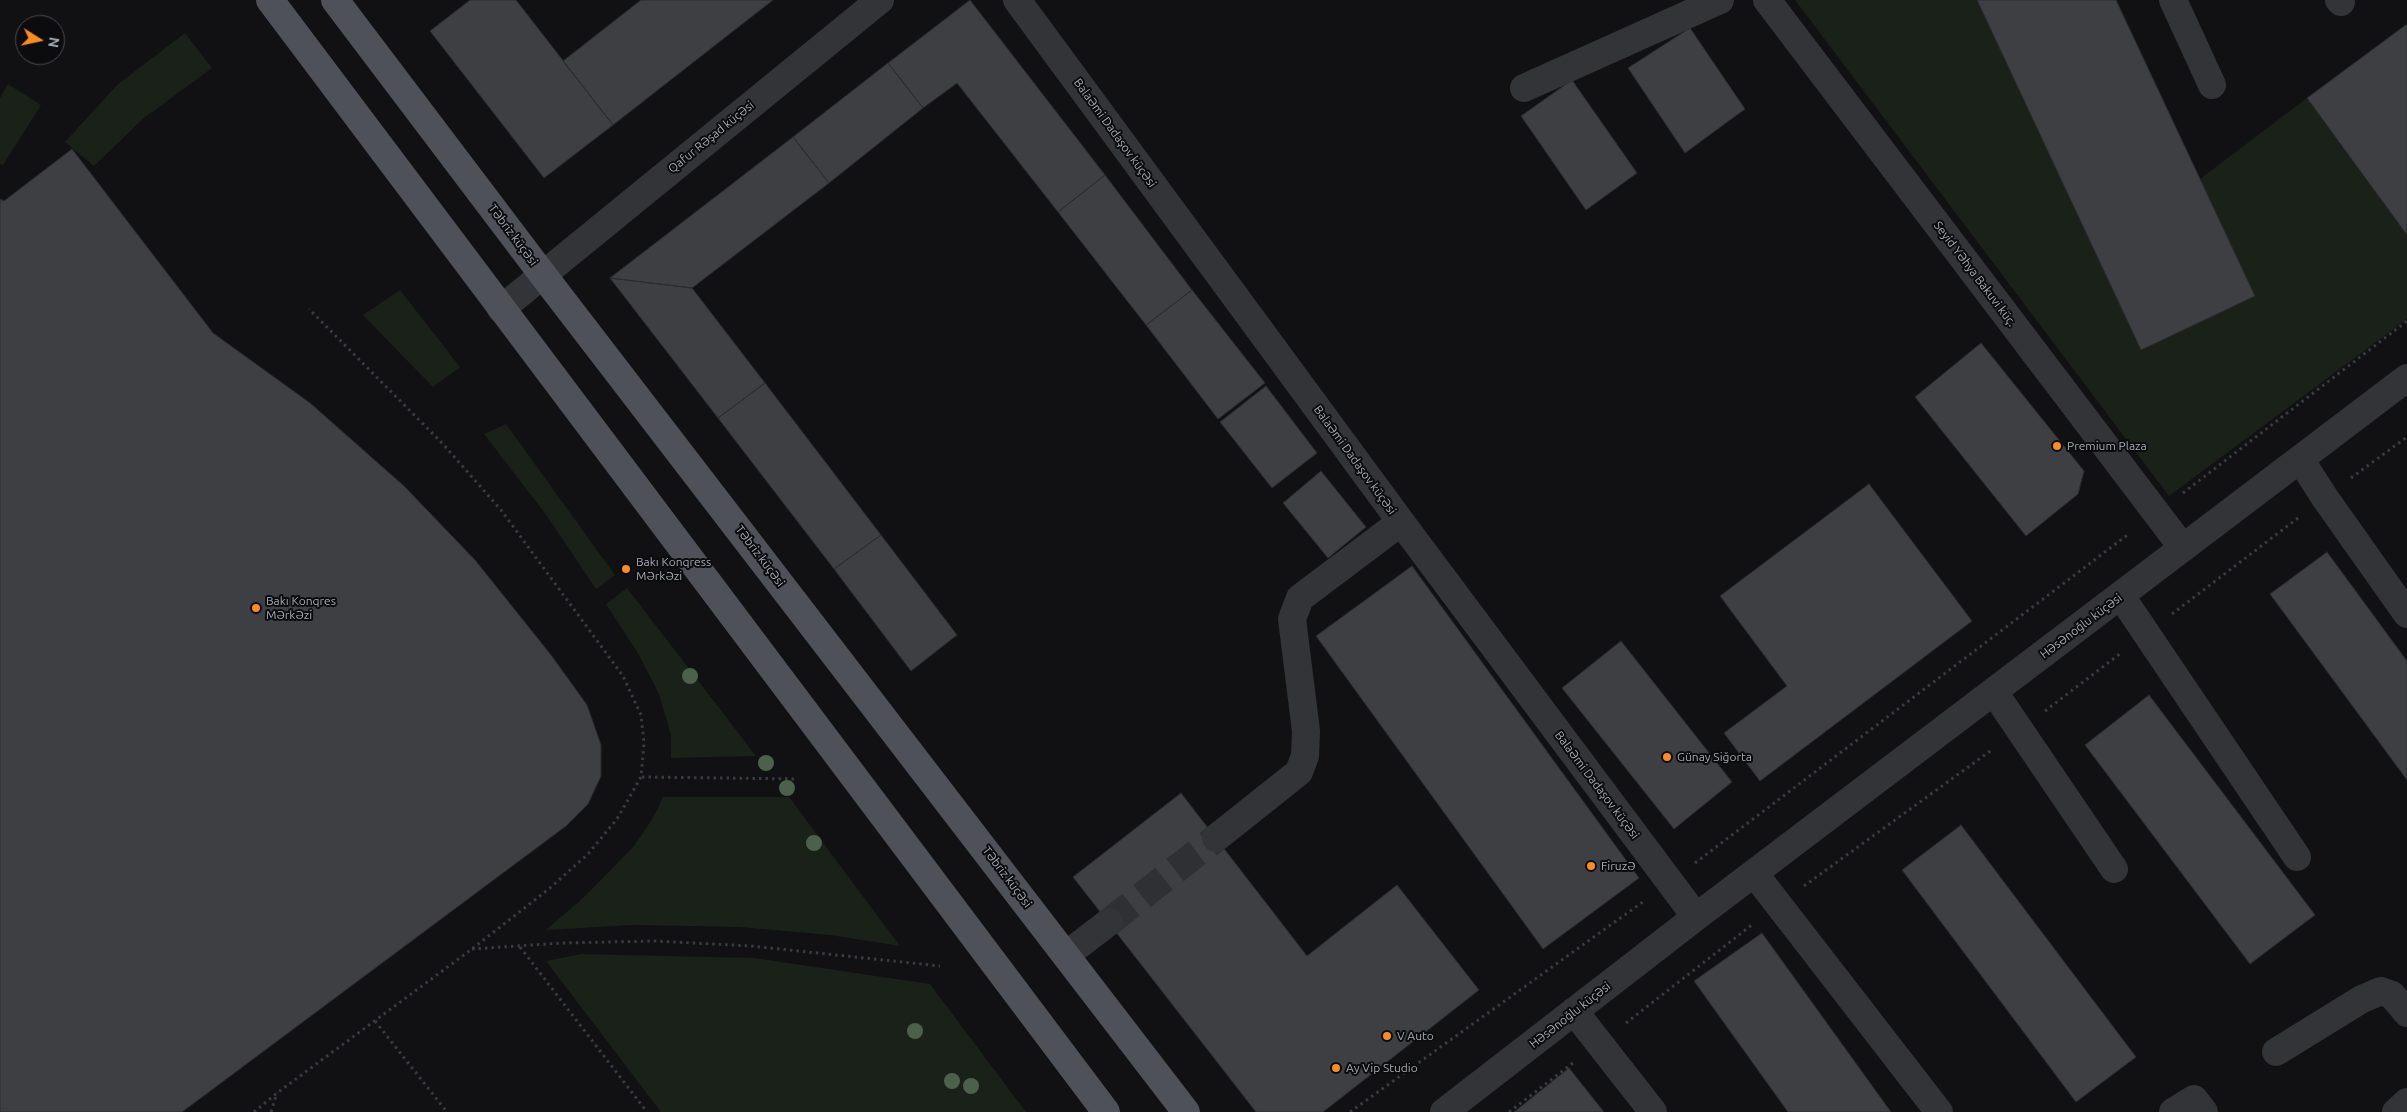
<!DOCTYPE html>
<html>
<head>
<meta charset="utf-8">
<style>
	body { margin:0 }
	#map { position:relative; width:2407px; height:1112px; overflow:hidden; background:#111113; font-family:Ubuntu,sans-serif }
	canvas { display:block }
	.north { position:absolute; left:15px; top:15px; width:50px; height:50px; box-sizing:border-box; background:#0c0c0e; border:1px solid #484b50; border-radius:50%; rotate:100deg; font-size:14px; font-weight:700; line-height:20px; text-align:center; color:#a2aab4 }
	.north::after { content:''; display:block; margin:auto; width:18px; height:22px; background:#f98d23; clip-path:polygon(50% 0,100% 100%,50% 72%,0 100%) }
</style>
</head>
<body>
<div id="map">
<canvas width="2407" height="1112"></canvas>
<div class="north">N</div>
</div>
<script>
const g = document.querySelector('canvas').getContext('2d');
g.lineJoin = 'round';
function fill(path, color) { g.fillStyle = color; g.fill(path, 'evenodd'); }
const toPath = rows => new Path2D(rows.map(r => 'M' + r).join(''));
function stroke(path, color, width, dash) { g.strokeStyle = color; g.lineWidth = width; g.lineCap = dash ? 'butt' : 'round'; g.setLineDash(dash || []); g.stroke(path); }
function drawText(font, color, halo, rows, align = 'center') {
  g.font = font + ' Ubuntu,sans-serif'; g.lineWidth = 4; g.setLineDash([]); g.textBaseline = 'middle'; g.strokeStyle = halo; g.fillStyle = color; for (const [text, x, y, turn = 0] of rows) {
    g.save(); g.translate(x, y); g.rotate((+turn || 0) * Math.PI / 180); g.textAlign = isNaN(turn) ? turn : align; if (halo) g.strokeText(text, 0, 0); g.fillText(text, 0, 0); g.restore();
  }
}
const green = toPath([
	[1795,0,1977,0,2141,350,2254,296,2200,179,2307,98,2407,235,2407,319,2169,496],
	[185,33,212,68,144,118,94,166,65,142,117,85],
	[8,84,41,105,3,165,0,164,0,98],
	[400,290,460,367,433,387,363,315],
	[506,424,615,575,596,589,547,516,484,434],
	[627,588,756,756,671,758,671,735,659,694,639,655,606,604],
	[663,797,789,797,900,946,830,935,740,927,634,925,546,930,584,897,634,846,653,818],
	[581,954,754,958,930,984,1026,1112,661,1112,546,961]
]);
const building = toPath([
	[470,0,516,0,613,125,544,178,430,31,470,0],
	[641,0,773,0,613,125,563,61,641,0],
	[970,0,1105,175,1058,212,957,83,923,108,888,63,970,0],
	[1977,0,2116,0,2255,296,2141,350,1977,0],
	[2407,24,2407,235,2307,98,2407,24],
	[1690,28,1745,109,1685,153,1628,68,1690,28],
	[888,63,923,108,829,183,793,137,888,63],
	[1572,80,1637,173,1586,210,1521,116,1572,80],
	[793,137,829,183,692,288,610,278,793,137],
	[72,149,213,333,310,403,404,486,475,560,551,655,587,705,601,745,601,776,588,804,566,826,182,1112,0,1112,0,199,4,201,72,149],
	[1105,175,1192,290,1146,325,1058,212,1105,175],
	[610,278,692,288,765,383,718,418,610,278],
	[1192,290,1265,383,1218,419,1146,325,1192,290],
	[1981,343,2084,471,2078,494,2026,536,1915,397,1981,343],
	[765,383,881,535,834,569,718,418,765,383],
	[1266,386,1317,453,1272,488,1220,422,1266,386],
	[1321,471,1366,527,1328,558,1283,503,1321,471],
	[1869,484,1972,621,1760,781,1724,733,1787,686,1720,596,1869,484],
	[881,535,957,635,911,671,834,569,881,535],
	[2327,552,2407,661,2407,780,2270,594,2327,552],
	[1412,566,1639,878,1543,949,1316,636,1412,566],
	[1621,641,1732,782,1674,829,1562,688,1621,641],
	[2149,695,2315,915,2250,964,2085,745,2149,695],
	[1181,793,1307,956,1397,885,1479,990,1323,1112,1256,1112,1073,877,1181,793],
	[1961,825,2136,1057,2076,1102,1902,870,1961,825],
	[1762,933,1891,1112,1788,1112,1694,981,1762,933],
	[1569,1068,1604,1112,1514,1112,1569,1068]
]);
const minorTunnel = toPath([
	[1109,922,1216,838]
]);
const path = toPath([
	[2351,478,2407,437],
	[2183,493,2407,321],
	[2172,614,2298,518],
	[2045,711,2121,653],
	[642,777,798,779],
	[1695,863,2130,533],
	[1804,886,1993,749],
	[520,947,647,1112],
	[472,949,562,943,655,941,751,946,940,966],
	[375,1021,447,1112],
	[1626,1023,1753,924],
	[254,1112,277,1093,472,949,550,888,588,854,617,819,641,777,644,743,641,715,623,676,501,510,443,444,309,309],
	[271,1112,277,1093],
	[1350,1112,1644,901],
	[1509,1112,1573,1063]
]);
const minor = toPath([
	[1017,0,1401,522,1696,917],
	[1767,0,2183,548],
	[2173,0,2212,85],
	[2339,0,2341,2],
	[1524,88,1720,0],
	[501,309,880,0],
	[2300,459,2325,498,2407,614],
	[2121,596,2297,857],
	[1994,692,2114,869],
	[1216,838,1299,772,1305,756,1306,731,1292,619,1300,598,1401,522],
	[1754,873,1939,1112],
	[1066,955,1109,922],
	[1574,1011,1653,1112],
	[2276,1052,2362,999,2381,991,2392,995,2407,1013],
	[1444,1112,1696,917,2407,378],
	[2173,1112,2194,1099,2204,1112],
	[2396,1112,2407,1102]
]);
const major = toPath([
	[270,0,1106,1112],
	[335,0,543,275,1186,1112]
]);
const trees = [
	[690,676],
	[766,763],
	[787,788],
	[814,843],
	[915,1031],
	[952,1081],
	[971,1086]
];
const markers = [
	[2057,446,5,"#f98d23"],
	[626,569,5,"#f98d23"],
	[256,608,5,"#f98d23"],
	[1667,757,5,"#f98d23"],
	[1591,866,5,"#f98d23"],
	[1387,1036,5,"#f98d23"],
	[1336,1068,5,"#f98d23"]
];
const streetNames = [
	["Balaəmi Dadaşov küçəsi",1115,133,54],
	["Qafur Rəşad küçəsi",711,137,-39],
	["Təbriz küçəsi",513,235,53],
	["Seyid Yəhya Bakuvi küç.",1975,274,53],
	["Balaəmi Dadaşov küçəsi",1355,460,54],
	["Təbriz küçəsi",760,556,53],
	["Həsənoğlu küçəsi",2081,626,-37],
	["Balaəmi Dadaşov küçəsi",1597,785,53],
	["Təbriz küçəsi",1007,877,53],
	["Həsənoğlu küçəsi",1570,1015,-38]
];
const poiNames = [
	["Premium Plaza",2067,446],
	["Bakı Konqress",636,562],
	["Mərkəzi",636,576],
	["Bakı Konqres",266,601],
	["Mərkəzi",266,615],
	["Günay Siğorta",1677,757],
	["Firuzə",1601,866],
	["V Auto",1397,1036],
	["Ay Vip Studio",1346,1068]
];
fill(green, '#192119');
fill(building, '#3d3f43');
stroke(building, '#2b2c2f', 1);
stroke(minorTunnel, '#2e3033', 28, [28, 14]);
stroke(path, '#383b3f', 3, [2.5, 4]);
stroke(minor, '#323438', 28);
stroke(major, '#4e5157', 28);
g.fillStyle = '#4c604b';
for (const [x, y] of trees) { g.beginPath(); g.arc(x, y, 8, 0, 2 * Math.PI); g.fill(); }
for (const [x, y, r, color] of markers) { const dot = new Path2D(); dot.arc(x, y, r, 0, 2 * Math.PI); g.fillStyle = color; g.fill(dot); stroke(dot, '#0c0c0e', 2); }
drawText('12px', '#a2aab4', '#0c0c0e', streetNames);
drawText('12px', '#a2aab4', '#0c0c0e', poiNames, 'left');
</script>
</body>
</html>
